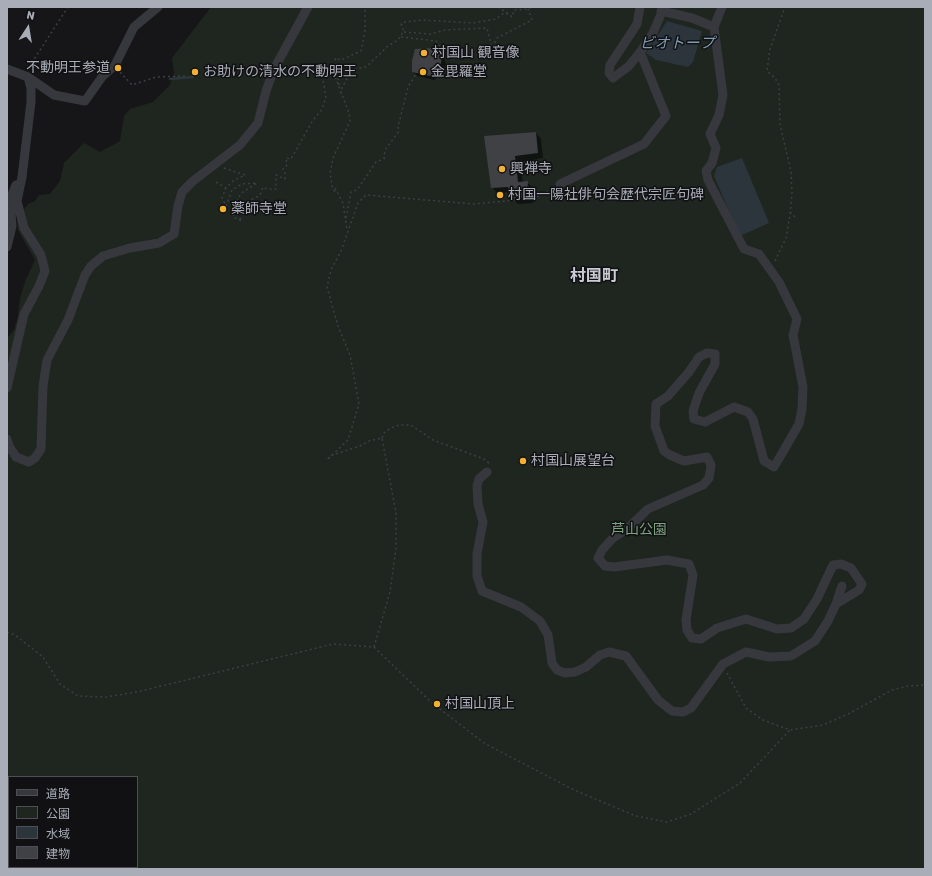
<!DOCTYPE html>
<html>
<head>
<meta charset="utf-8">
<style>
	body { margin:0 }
	#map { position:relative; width:932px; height:876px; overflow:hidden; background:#161618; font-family:Rubik,"Noto Sans JP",sans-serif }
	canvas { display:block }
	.frame { position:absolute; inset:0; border:8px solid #a8adb8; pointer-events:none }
	.legend { position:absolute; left:8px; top:776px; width:130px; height:92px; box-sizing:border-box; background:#111113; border:1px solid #4d4f55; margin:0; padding:5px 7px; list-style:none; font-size:12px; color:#a8adb8 }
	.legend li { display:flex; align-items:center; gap:8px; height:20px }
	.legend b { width:20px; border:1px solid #4d4f55 }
	.north { position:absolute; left:8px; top:8px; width:40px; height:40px; -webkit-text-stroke:3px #111113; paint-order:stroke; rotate:12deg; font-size:11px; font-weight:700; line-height:16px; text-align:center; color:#a8adb8 }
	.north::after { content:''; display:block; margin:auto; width:14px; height:18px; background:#a8adb8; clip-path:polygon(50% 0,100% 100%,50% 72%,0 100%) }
</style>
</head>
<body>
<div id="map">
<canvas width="932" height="876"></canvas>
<div class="frame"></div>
<ul class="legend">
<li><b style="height:5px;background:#37383d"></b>道路</li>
<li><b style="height:11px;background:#1e261f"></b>公園</li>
<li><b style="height:11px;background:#2c353c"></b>水域</li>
<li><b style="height:11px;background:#404145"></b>建物</li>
</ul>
<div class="north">N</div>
</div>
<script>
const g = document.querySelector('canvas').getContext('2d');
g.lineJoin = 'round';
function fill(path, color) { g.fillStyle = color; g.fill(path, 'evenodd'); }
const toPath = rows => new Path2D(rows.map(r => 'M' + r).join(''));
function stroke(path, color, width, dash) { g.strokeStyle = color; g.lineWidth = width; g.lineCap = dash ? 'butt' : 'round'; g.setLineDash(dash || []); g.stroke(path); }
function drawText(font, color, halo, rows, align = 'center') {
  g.font = font + ' Rubik,"Noto Sans JP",sans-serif'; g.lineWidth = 3; g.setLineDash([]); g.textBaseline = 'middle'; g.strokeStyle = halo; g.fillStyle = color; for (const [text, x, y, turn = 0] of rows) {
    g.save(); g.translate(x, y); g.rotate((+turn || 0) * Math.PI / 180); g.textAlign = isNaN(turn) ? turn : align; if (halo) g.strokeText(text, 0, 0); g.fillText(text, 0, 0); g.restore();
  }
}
const green = toPath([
	[211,7,925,7,925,869,7,869,7,338,14,330,18,316,20,298,26,279,35,260,18,230,17,219,28,204,35,201,39,195,50,194,60,181,64,163,84,143,100,152,120,141,124,116,130,109,153,102,170,85,174,73,172,58],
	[9,777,137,777,137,867,9,867]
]);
const water = toPath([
	[667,21,702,31,693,62,688,67,656,60,646,53],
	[742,158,769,223,740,236,714,176,717,167]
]);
const shadow = toPath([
	[440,53,444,57,446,64,439,76,434,80,418,76,413,72],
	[192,71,197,71,198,75,194,76],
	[536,133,541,139,543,158,520,162,523,183,527,182,533,188,533,203,518,204,512,198,511,192,497,193,492,187,485,137]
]);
const stream = toPath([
	[170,79,193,77]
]);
const building = toPath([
	[435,48,442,55,441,63,435,72,430,76,412,72,412,61,415,49],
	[536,132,538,153,515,156,518,182,528,181,527,197,511,199,508,187,491,188,484,136]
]);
const path = toPath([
	[498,7,509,14],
	[404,32,430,34,445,30,487,28,492,48,497,38,532,20,528,9],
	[401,37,436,41,442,50,440,52],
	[29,67,68,7],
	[120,72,132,85,156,77,187,76],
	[339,85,335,58,341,60,361,51,365,32,365,7],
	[341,94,342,88,352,69,366,67,388,46,398,40,403,32,403,27,401,24,405,22,422,20,473,23,496,19,504,13,509,14,512,17,514,10,528,9,532,7],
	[224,168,245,175,233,181,226,188,222,198,226,206,232,190,242,184,257,183,243,192,237,199,233,217,242,221,235,212,244,210,243,203,257,197,261,193,263,187,267,189,276,189,276,175,285,179,285,171,283,169,287,165,286,158,291,159,313,120,321,111,326,98,322,74,327,71,336,79,349,113,350,121,333,158,330,174,333,190,335,191,335,188,343,203,347,230],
	[216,182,226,188],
	[224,209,226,206],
	[790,212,796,218],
	[346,218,351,192,357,190,376,162,384,159,385,150,399,131,398,127,408,87,416,74],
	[775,261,786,238,790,215,792,193,791,172,780,124,779,85,775,78,767,71,770,49,785,7],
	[382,438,384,433,391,428,399,425,411,425,433,440,484,459,490,464],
	[7,632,15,635,43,657,60,684,78,696,106,697,137,692,333,644,374,647,431,702,484,743,574,790,636,816,667,822,691,814,740,783,790,730],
	[374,647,390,592,396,548,396,513,382,438,369,441,360,446,330,456,327,460,348,440,359,404,350,355,338,326,327,287,331,270,341,251,358,203,366,195,474,204,535,198,553,188],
	[727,673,746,708,763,720,790,730,823,725,850,713,892,690,908,686,925,685]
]);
const minor = toPath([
	[640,7,637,24,610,65,609,73,613,78,629,66,641,51,653,33,664,7],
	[661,11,692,18,714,27],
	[7,69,28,77,54,95,85,101,102,77,115,65,134,27,158,7],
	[560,184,644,144,666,116,640,52],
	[7,247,12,226,10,199,16,185],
	[7,388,24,314,39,286,45,271,41,255,24,228,17,201,22,177,31,102,31,88,28,77],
	[7,439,9,446,16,457,29,462,35,458,41,449,43,386,47,360,68,320,85,275,91,266,103,256,130,248,159,243,174,234,178,206,182,192,193,181,240,145,258,123,266,91,274,69,308,7],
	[487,472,479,479,477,486,478,504,483,522,477,554,477,576,482,591,521,607,540,621,548,635,552,663,557,670,565,673,575,672,586,667,600,655,609,652,626,656,658,700,672,711,683,712,691,708,723,664,746,652,769,657,791,656,815,641,828,621,836,604,859,590,862,584,851,568,841,564,833,565,817,599,804,619,791,628,777,629,746,619,717,628,701,639,692,638,687,630,686,620,693,575,689,564,667,560,614,567,605,566,598,558,602,550,613,538,627,529,648,509,703,485,709,478,711,465,707,457,684,461,670,455,664,451,655,426,656,404,668,396,689,372,699,357,707,353,715,354,715,364,699,393,693,411,694,419,705,422,734,407,748,412,753,419,764,461,774,467,799,424,802,409,803,387,793,335,797,319,779,282,759,254,744,249,708,180,706,171,712,163,716,148,710,134,719,115,723,95,714,27,722,7],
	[836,604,842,586]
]);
const markers = [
	[424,53,4,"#f2b134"],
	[118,68,4,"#f2b134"],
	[195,72,4,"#f2b134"],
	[423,72,4,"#f2b134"],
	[502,169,4,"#f2b134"],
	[500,195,4,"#f2b134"],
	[223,209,4,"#f2b134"],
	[523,461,4,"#f2b134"],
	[437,704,4,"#f2b134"]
];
const poiNames = [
	["村国山 観音像",432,53],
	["不動明王参道",110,68,"right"],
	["お助けの清水の不動明王",203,72],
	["金毘羅堂",431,72],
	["興禅寺",510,169],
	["村国一陽社俳句会歴代宗匠句碑",508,195],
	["薬師寺堂",231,209],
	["村国山展望台",531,461],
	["村国山頂上",445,704]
];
const parkNames = [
	["芦山公園",639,530]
];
const waterNames = [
	["ビオトープ",677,44]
];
const quarterNames = [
	["村国町",594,276]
];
fill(green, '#1e261f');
fill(water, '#2c353c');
fill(shadow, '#0007');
stroke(stream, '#2c353c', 2.5);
fill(building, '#404145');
stroke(path, '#3d3f44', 1.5, [2, 3]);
stroke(minor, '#37383d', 9);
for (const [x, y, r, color] of markers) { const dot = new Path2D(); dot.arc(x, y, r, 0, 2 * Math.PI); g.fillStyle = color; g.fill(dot); stroke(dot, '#111113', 1.5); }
drawText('14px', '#a8adb8', '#111113', poiNames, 'left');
drawText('14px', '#7fa381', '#111113', parkNames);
drawText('italic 15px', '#7f9bb3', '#111113', waterNames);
drawText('bold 16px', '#c9ccd4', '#111113', quarterNames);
</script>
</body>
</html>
